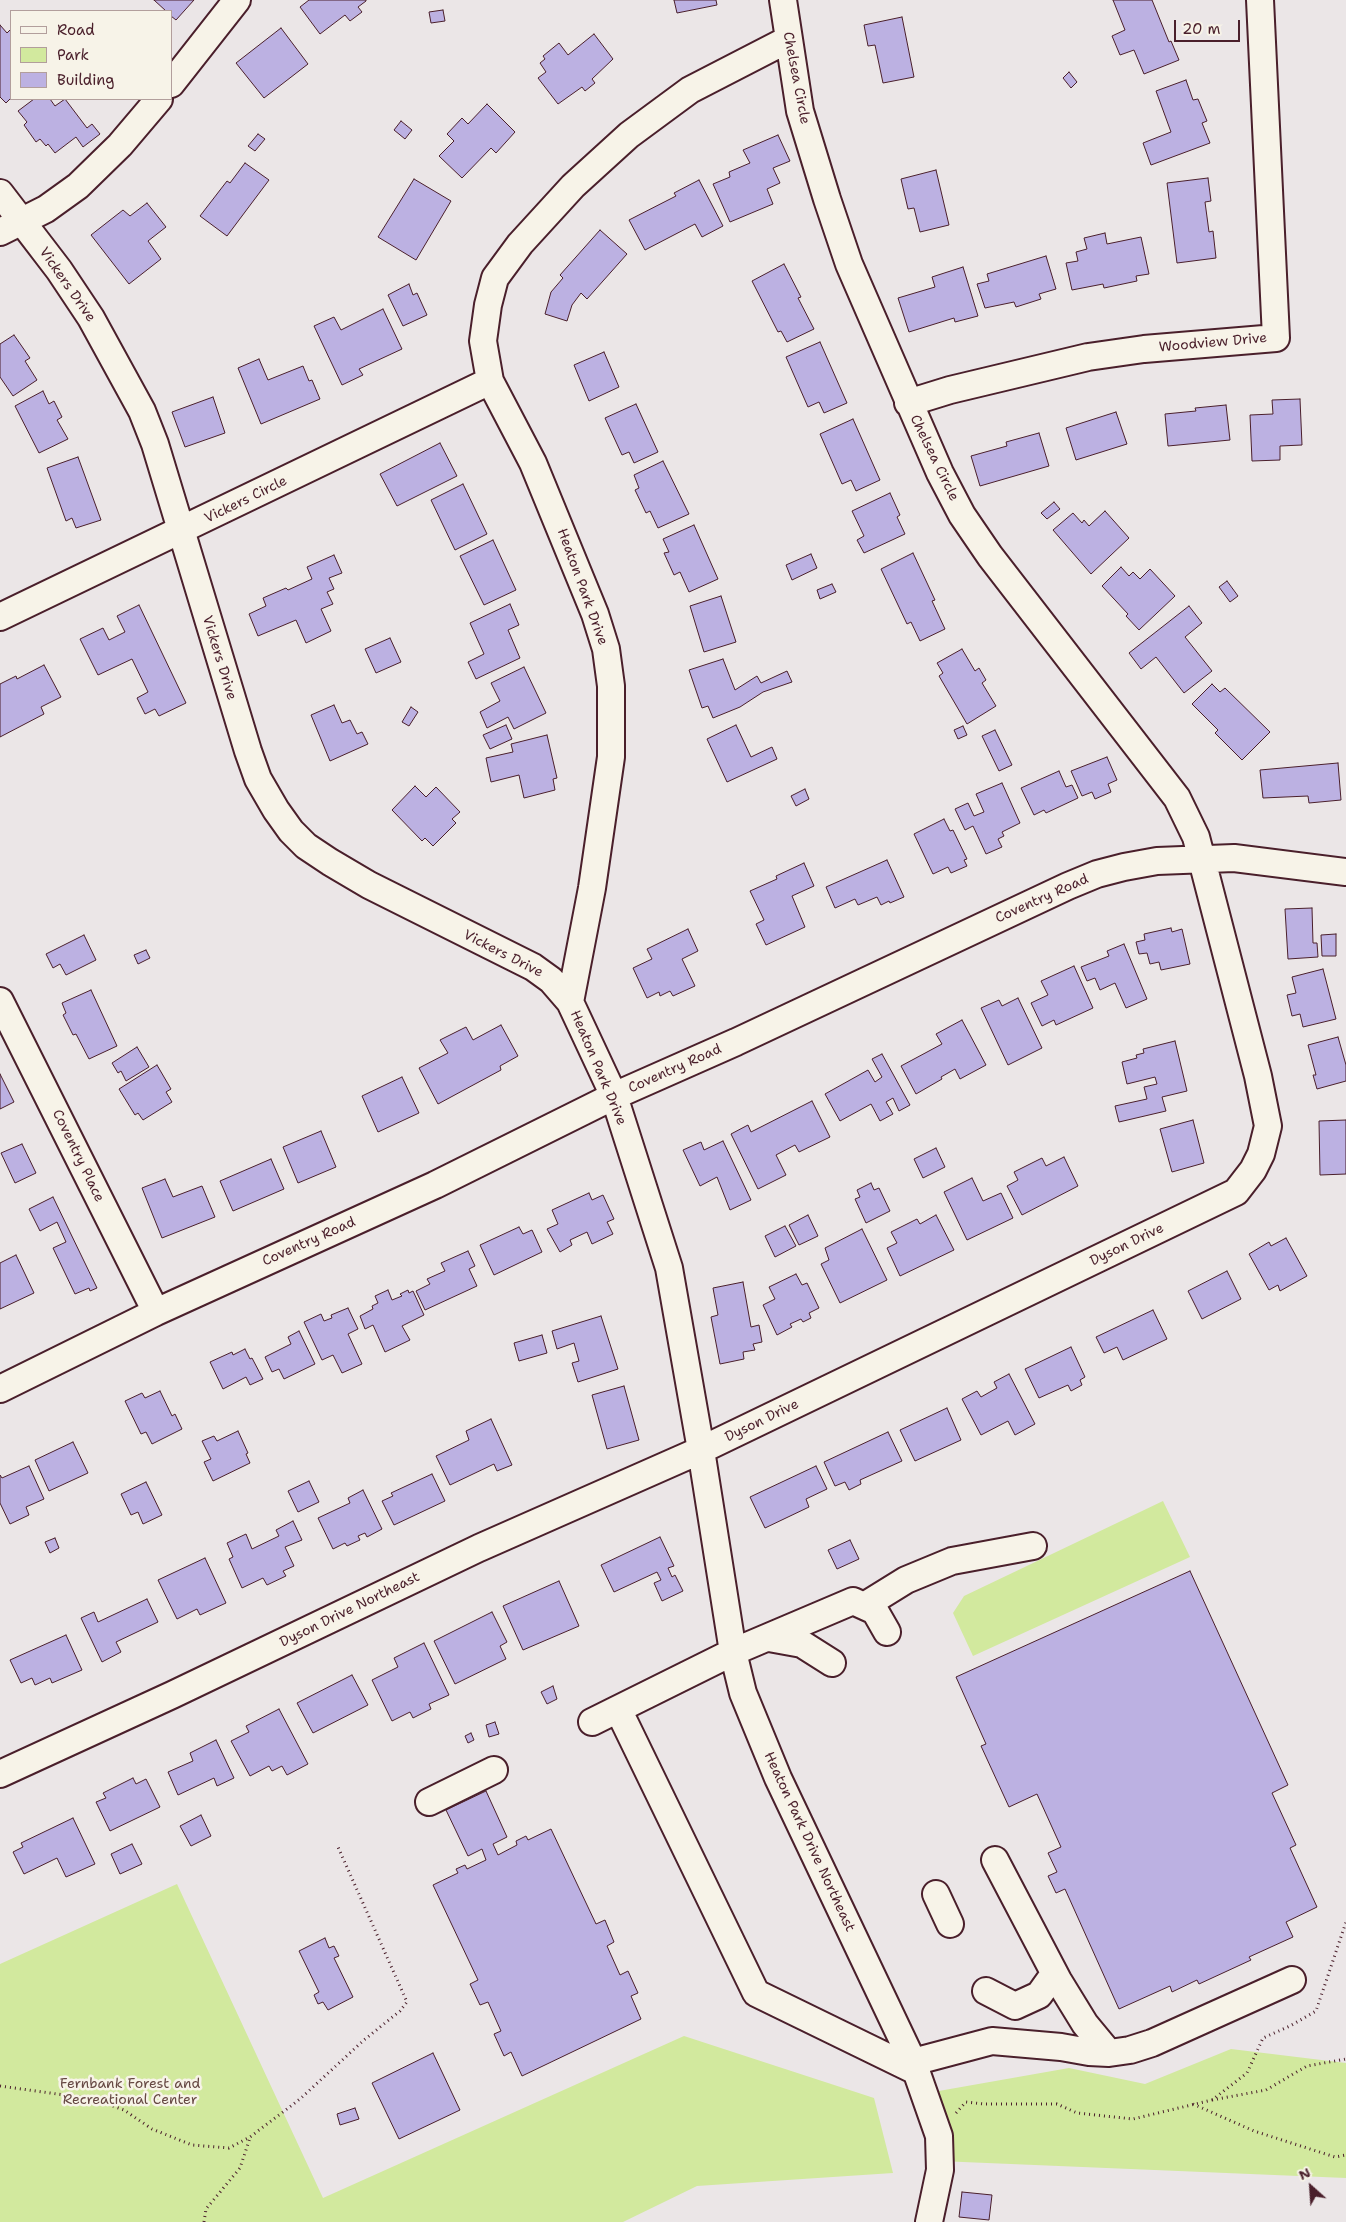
<!DOCTYPE html>
<html>
<head>
<meta charset="utf-8">
<style>
	body { margin:0 }
	#map { position:relative; width:1346px; height:2222px; overflow:hidden; background:#ebe6e7; font-family:"Shantell Sans",sans-serif }
	canvas { display:block }
	.legend { position:absolute; left:10px; top:10px; width:162px; height:90px; box-sizing:border-box; background:#f7f3e8; border:1px solid #b29e9c; margin:0; padding:6px 9px; list-style:none; font-size:15px; color:#4a1f2b }
	.legend li { display:flex; align-items:center; gap:10px; height:25px }
	.legend b { width:25px; border:1px solid #b29e9c }
	.north { position:absolute; left:1286px; top:2162px; width:50px; height:50px; -webkit-text-stroke:4px #f7f3e8; paint-order:stroke; rotate:334deg; font-size:14px; font-weight:700; line-height:20px; text-align:center; color:#4a1f2b }
	.north::after { content:''; display:block; margin:auto; width:18px; height:22px; background:#4a1f2b; clip-path:polygon(50% 0,100% 100%,50% 72%,0 100%) }
	.scale { position:absolute; left:1174px; top:20px; width:66px; height:22px; box-sizing:border-box; border:2px solid #4a1f2b; border-top:0; padding-left:6px; font-size:15px; line-height:18px; white-space:nowrap; color:#4a1f2b; -webkit-text-stroke:4px #f7f3e8; paint-order:stroke }
</style>
</head>
<body>
<div id="map">
<canvas width="1346" height="2222"></canvas>
<ul class="legend">
<li><b style="height:6px;background:#f7f3e8"></b>Road</li>
<li><b style="height:14px;background:#d2e99e"></b>Park</li>
<li><b style="height:14px;background:#bcb1e2"></b>Building</li>
</ul>
<div class="north">N</div>
<div class="scale">20 m</div>
</div>
<script>
const g = document.querySelector('canvas').getContext('2d');
g.lineJoin = 'round';
function fill(path, color) { g.fillStyle = color; g.fill(path, 'evenodd'); }
const toPath = rows => new Path2D(rows.map(r => 'M' + r).join(''));
function stroke(path, color, width, dash) { g.strokeStyle = color; g.lineWidth = width; g.lineCap = dash ? 'butt' : 'round'; g.setLineDash(dash || []); g.stroke(path); }
function drawText(font, color, halo, rows, align = 'center') {
  g.font = font + ' "Shantell Sans",sans-serif'; g.lineWidth = 5; g.setLineDash([]); g.textBaseline = 'middle'; g.strokeStyle = halo; g.fillStyle = color; for (const [text, x, y, turn = 0] of rows) {
    g.save(); g.translate(x, y); g.rotate((+turn || 0) * Math.PI / 180); g.textAlign = isNaN(turn) ? turn : align; if (halo) g.strokeText(text, 0, 0); g.fillText(text, 0, 0); g.restore();
  }
}
const green = toPath([
	[1163,1501,1190,1557,973,1656,953,1613,964,1596],
	[177,1884,323,2198,684,2036,874,2098,893,2173,697,2186,623,2222,0,2222,0,1964],
	[1231,2049,1346,2063,1346,2178,939,2161,933,2092,1069,2068,1145,2084]
]);
const building = toPath([
	[154,0,194,0,176,20,171,16,171,11,166,11,154,0],
	[309,0,366,0,366,1,358,7,362,12,350,21,345,15,320,34,300,7,309,0],
	[674,0,716,0,717,5,677,13,674,0],
	[1113,0,1152,0,1169,42,1171,41,1179,60,1144,74,1134,50,1120,55,1112,36,1125,30,1113,0],
	[443,10,445,21,431,23,429,12,443,10],
	[902,17,914,77,883,83,875,45,868,46,864,25,902,17],
	[0,25,7,33,11,29,11,98,6,103,0,97,0,25],
	[281,28,308,64,264,98,236,63,281,28],
	[594,34,613,59,592,79,595,83,585,91,582,87,558,104,538,78,546,72,540,63,545,59,543,56,559,43,568,55,594,34],
	[1069,72,1077,82,1071,88,1063,78,1069,72],
	[1186,80,1193,100,1198,99,1207,121,1202,123,1210,143,1151,165,1143,143,1171,132,1156,91,1186,80],
	[34,99,50,99,55,106,65,99,87,128,92,124,100,134,83,147,76,137,55,153,48,144,46,146,40,139,36,142,24,125,27,122,18,111,34,99],
	[487,104,515,132,496,153,491,148,462,178,439,156,454,141,447,134,462,118,468,124,487,104],
	[401,121,412,130,405,139,394,130,401,121],
	[258,134,265,139,255,151,248,146,258,134],
	[778,135,790,161,773,168,780,183,767,189,773,204,730,222,713,184,730,177,729,172,750,163,743,150,778,135],
	[245,163,269,180,227,236,200,216,227,181,230,183,245,163],
	[936,170,949,225,920,232,914,208,908,209,901,179,936,170],
	[1208,178,1211,201,1205,202,1209,232,1213,231,1216,258,1177,263,1167,183,1208,178],
	[414,179,451,201,416,260,378,237,414,179],
	[699,180,723,226,702,237,695,224,645,250,629,220,676,196,674,193,699,180],
	[147,203,166,227,148,241,161,259,129,284,91,235,123,210,130,216,147,203],
	[600,230,627,254,587,299,581,293,572,305,567,321,545,314,551,292,563,278,560,275,600,230],
	[1105,233,1107,244,1141,237,1149,274,1136,276,1137,281,1104,288,1103,284,1072,290,1066,263,1078,261,1076,252,1087,249,1084,238,1105,233],
	[1046,256,1056,289,1039,294,1041,299,1016,307,1014,302,985,308,977,284,989,281,987,274,1046,256],
	[784,264,801,297,798,298,814,329,787,342,781,331,778,332,752,281,784,264],
	[963,267,978,316,955,322,954,318,909,332,898,298,935,287,932,277,963,267],
	[409,284,413,295,417,293,427,315,403,326,388,295,409,284],
	[383,309,402,349,359,369,363,375,342,385,314,326,334,317,341,330,383,309],
	[14,335,30,358,25,361,37,380,13,396,0,377,0,344,14,335],
	[820,342,847,403,824,413,819,402,808,407,786,357,820,342],
	[604,352,619,387,589,401,574,365,604,352],
	[259,359,268,380,303,366,309,381,312,380,320,399,261,424,238,368,259,359],
	[43,391,49,404,54,401,62,417,57,420,68,439,39,453,15,406,43,391],
	[213,397,225,433,185,447,172,412,213,397],
	[1300,399,1302,445,1280,446,1280,460,1252,461,1250,415,1273,414,1272,400,1300,399],
	[636,404,658,452,634,463,629,452,622,455,605,418,636,404],
	[1226,405,1230,440,1168,446,1165,414,1196,411,1195,408,1226,405],
	[1116,412,1127,444,1076,460,1066,428,1116,412],
	[853,419,880,480,856,491,851,480,842,484,820,434,853,419],
	[1039,433,1049,466,980,486,971,456,1007,446,1006,442,1039,433],
	[440,443,457,476,397,506,380,474,440,443],
	[78,457,101,520,76,528,72,518,66,521,47,468,78,457],
	[663,461,689,514,658,528,650,511,646,513,635,490,639,488,634,475,663,461],
	[463,484,487,534,455,550,431,500,463,484],
	[890,493,900,515,897,517,905,534,864,553,857,540,864,536,852,511,890,493],
	[1054,502,1060,509,1047,519,1041,513,1054,502],
	[1105,511,1129,538,1091,574,1053,530,1073,513,1082,523,1084,520,1089,526,1105,511],
	[694,525,718,579,689,592,680,572,674,575,664,553,669,552,663,539,694,525],
	[493,540,516,590,484,605,460,556,493,540],
	[913,553,935,600,932,601,945,629,920,641,911,622,907,624,881,569,913,553],
	[811,554,817,568,792,580,786,565,811,554],
	[334,555,342,573,329,578,334,589,327,592,333,604,321,609,331,631,306,643,296,620,258,636,249,614,266,606,263,598,286,588,288,590,312,579,307,567,334,555],
	[1121,567,1129,576,1133,572,1140,579,1150,569,1175,596,1139,630,1126,616,1128,614,1102,586,1121,567],
	[1227,581,1238,596,1230,602,1219,587,1227,581],
	[832,584,836,592,820,599,817,590,832,584],
	[721,596,736,642,704,652,690,606,721,596],
	[510,604,519,625,508,630,520,658,476,679,468,662,484,654,470,623,510,604],
	[139,605,186,703,159,716,155,709,145,714,137,698,148,692,132,659,98,675,80,639,103,628,109,640,125,632,117,616,139,605],
	[1189,606,1202,623,1185,637,1212,671,1184,693,1156,657,1141,669,1129,653,1189,606],
	[390,638,401,662,376,673,365,649,390,638],
	[962,649,975,671,979,668,986,680,982,683,996,706,967,724,939,676,943,673,937,663,962,649],
	[723,659,735,690,757,676,761,683,787,671,792,682,763,692,740,707,713,718,708,706,702,708,689,670,723,659],
	[44,665,61,697,41,707,44,714,0,737,0,684,16,676,17,679,44,665],
	[524,667,546,713,514,729,508,717,487,728,480,712,500,701,491,683,524,667],
	[1212,684,1220,692,1225,688,1270,732,1242,760,1215,733,1218,730,1192,704,1212,684],
	[334,705,342,723,350,720,357,734,362,732,368,744,330,761,311,715,334,705],
	[411,707,418,712,409,726,402,722,411,707],
	[506,725,512,739,490,749,483,735,506,725],
	[736,725,751,757,772,747,777,759,727,782,707,739,736,725],
	[963,726,967,735,958,739,954,730,963,726],
	[995,730,1012,765,999,771,982,736,995,730],
	[547,735,557,778,553,779,555,790,524,798,519,775,491,782,486,758,513,752,511,744,547,735],
	[1107,757,1117,780,1108,784,1111,792,1095,799,1092,792,1082,796,1071,771,1107,757],
	[1338,763,1341,800,1309,803,1308,796,1263,798,1260,770,1338,763],
	[1059,771,1066,787,1072,785,1078,798,1046,813,1044,810,1034,815,1021,788,1059,771],
	[1002,783,1020,823,1002,832,1004,836,998,839,1002,847,986,854,973,826,965,830,955,809,968,803,974,816,984,812,976,794,1002,783],
	[415,786,426,797,436,787,460,812,452,819,456,823,433,846,425,838,422,841,392,810,415,786],
	[805,789,809,799,796,806,791,796,805,789],
	[944,819,950,831,953,830,967,859,964,860,967,866,951,873,948,867,933,874,914,834,944,819],
	[887,860,904,897,890,903,889,901,881,905,877,897,858,905,855,899,835,908,826,887,887,860],
	[804,863,814,886,792,896,805,927,766,945,756,924,764,920,750,891,777,879,776,876,804,863],
	[1312,908,1313,943,1317,943,1318,957,1288,959,1285,909,1312,908],
	[1171,928,1172,932,1182,929,1190,964,1161,970,1159,962,1150,964,1147,953,1139,954,1136,942,1145,940,1144,934,1171,928],
	[688,929,698,951,682,959,695,986,673,996,670,991,660,996,659,992,647,998,633,968,652,959,647,949,688,929],
	[1336,934,1336,956,1322,956,1321,935,1336,934],
	[84,935,96,960,66,975,60,964,53,968,46,954,84,935],
	[1124,944,1147,999,1126,1008,1115,983,1100,990,1095,978,1087,981,1081,967,1109,956,1107,951,1124,944],
	[146,950,150,958,138,964,134,955,146,950],
	[1074,966,1093,1008,1056,1025,1054,1020,1042,1026,1031,1003,1048,995,1041,981,1074,966],
	[1323,969,1336,1019,1303,1027,1300,1014,1292,1016,1287,995,1296,993,1292,977,1323,969],
	[91,990,117,1046,89,1059,76,1034,73,1035,63,1015,66,1013,62,1003,91,990],
	[1018,998,1042,1048,1008,1065,981,1008,999,1000,1002,1006,1018,998],
	[962,1020,986,1065,960,1079,955,1069,941,1077,942,1079,916,1094,901,1066,942,1044,936,1034,962,1020],
	[501,1025,518,1056,500,1066,501,1070,438,1104,419,1068,448,1053,440,1040,466,1027,473,1040,501,1025],
	[1338,1037,1346,1065,1346,1081,1317,1089,1313,1075,1316,1075,1308,1045,1338,1037],
	[1175,1041,1187,1091,1162,1097,1166,1111,1119,1122,1115,1106,1147,1099,1144,1087,1157,1084,1155,1077,1127,1084,1122,1062,1137,1058,1136,1055,1144,1053,1143,1049,1175,1041],
	[137,1047,149,1067,126,1081,121,1071,118,1073,112,1063,137,1047],
	[882,1054,910,1105,899,1111,893,1098,886,1102,893,1114,880,1121,871,1104,840,1121,825,1094,868,1070,875,1082,882,1077,872,1059,882,1054],
	[157,1065,171,1089,166,1092,172,1102,143,1120,138,1113,135,1115,119,1089,157,1065],
	[0,1074,14,1102,0,1109,0,1074],
	[402,1077,419,1113,378,1132,362,1096,402,1077],
	[812,1101,830,1137,799,1152,795,1145,776,1155,786,1175,758,1189,731,1134,748,1125,751,1132,812,1101],
	[1193,1120,1204,1163,1172,1172,1160,1129,1193,1120],
	[1346,1120,1346,1174,1320,1175,1319,1121,1346,1120],
	[321,1131,336,1167,298,1183,283,1147,321,1131],
	[723,1141,751,1200,730,1210,717,1177,700,1186,683,1150,701,1142,704,1150,723,1141],
	[22,1144,36,1173,15,1183,1,1153,22,1144],
	[936,1148,945,1167,923,1178,914,1159,936,1148],
	[1064,1157,1078,1186,1022,1215,1007,1186,1018,1180,1014,1172,1042,1158,1046,1166,1064,1157],
	[271,1159,284,1189,233,1211,220,1181,271,1159],
	[972,1178,983,1201,1001,1193,1013,1218,967,1240,944,1192,972,1178],
	[165,1179,173,1197,202,1186,215,1217,162,1238,142,1188,165,1179],
	[871,1183,874,1190,879,1188,890,1211,866,1223,855,1199,860,1197,857,1190,871,1183],
	[589,1193,592,1200,603,1195,614,1219,607,1222,613,1234,592,1244,587,1232,570,1240,572,1245,560,1252,547,1229,558,1224,552,1210,589,1193],
	[53,1197,97,1288,90,1291,89,1288,75,1294,53,1248,66,1242,57,1222,40,1231,29,1209,53,1197],
	[808,1215,818,1236,799,1245,789,1225,808,1215],
	[936,1215,954,1250,900,1276,887,1248,897,1243,891,1232,917,1219,920,1224,936,1215],
	[785,1226,796,1246,775,1257,765,1236,785,1226],
	[519,1227,523,1234,532,1230,542,1252,494,1275,480,1245,519,1227],
	[862,1229,887,1280,840,1303,821,1264,829,1260,825,1248,862,1229],
	[1286,1238,1307,1276,1280,1291,1278,1285,1269,1290,1249,1254,1269,1242,1271,1246,1286,1238],
	[468,1251,475,1266,469,1269,477,1286,425,1310,416,1291,430,1284,427,1279,445,1271,441,1263,468,1251],
	[16,1255,34,1293,0,1309,0,1263,16,1255],
	[1227,1271,1241,1299,1202,1319,1188,1291,1227,1271],
	[796,1274,802,1285,807,1283,819,1308,809,1313,811,1318,803,1322,801,1319,790,1324,792,1327,777,1335,763,1305,775,1299,769,1287,796,1274],
	[743,1282,751,1327,759,1325,762,1342,753,1344,755,1350,743,1352,744,1359,720,1364,711,1317,718,1315,713,1288,743,1282],
	[388,1290,392,1300,402,1296,400,1294,408,1290,409,1293,413,1291,424,1315,402,1326,410,1340,385,1352,373,1325,365,1329,360,1316,373,1309,372,1306,378,1303,375,1296,388,1290],
	[348,1308,358,1329,348,1334,362,1364,342,1373,333,1355,322,1360,304,1322,321,1314,324,1321,332,1318,331,1315,348,1308],
	[1153,1310,1167,1339,1123,1360,1117,1347,1104,1353,1096,1337,1153,1310],
	[601,1316,618,1369,578,1382,572,1363,579,1361,574,1343,557,1349,552,1331,601,1316],
	[299,1331,315,1364,284,1379,279,1369,272,1372,265,1357,291,1344,288,1337,299,1331],
	[542,1335,547,1353,519,1361,514,1343,542,1335],
	[1071,1347,1085,1377,1080,1380,1082,1385,1071,1391,1068,1385,1039,1398,1025,1369,1071,1347],
	[245,1349,250,1359,252,1358,263,1379,250,1385,246,1377,223,1389,210,1362,232,1352,233,1355,245,1349],
	[1009,1374,1035,1424,1015,1435,1008,1421,981,1435,962,1399,977,1391,981,1397,997,1388,994,1382,1009,1374],
	[624,1386,639,1440,607,1449,592,1395,624,1386],
	[160,1391,172,1416,175,1414,182,1429,152,1444,146,1432,141,1434,125,1401,142,1393,145,1398,160,1391],
	[947,1408,961,1440,915,1461,900,1430,947,1408],
	[491,1419,512,1465,497,1471,494,1464,450,1485,436,1456,469,1440,466,1431,491,1419],
	[238,1431,248,1453,246,1454,250,1463,213,1481,204,1462,211,1459,202,1441,214,1436,217,1441,238,1431],
	[888,1432,902,1461,860,1480,861,1484,849,1490,845,1482,835,1486,824,1462,888,1432],
	[73,1442,88,1473,49,1491,35,1460,73,1442],
	[29,1466,44,1499,26,1507,29,1515,10,1524,0,1503,0,1475,2,1478,29,1466],
	[816,1466,827,1489,806,1499,809,1507,765,1528,750,1497,816,1466],
	[432,1474,445,1501,394,1525,382,1501,393,1496,391,1493,432,1474],
	[309,1481,319,1502,298,1512,288,1491,309,1481],
	[146,1482,162,1515,143,1524,138,1512,131,1515,121,1494,146,1482],
	[363,1490,382,1529,367,1537,365,1533,358,1536,360,1540,347,1546,345,1543,333,1549,318,1518,350,1503,348,1498,363,1490],
	[293,1521,302,1540,285,1547,294,1566,283,1571,286,1576,267,1585,263,1578,242,1588,229,1559,233,1557,227,1543,246,1534,252,1549,279,1536,276,1530,293,1521],
	[660,1537,674,1566,668,1568,672,1577,675,1575,683,1591,662,1601,654,1583,661,1580,657,1572,614,1592,601,1565,660,1537],
	[55,1538,59,1548,50,1553,45,1542,55,1538],
	[850,1540,859,1559,837,1569,828,1550,850,1540],
	[205,1558,226,1603,200,1615,197,1609,177,1619,158,1580,205,1558],
	[1190,1571,1288,1785,1272,1793,1296,1845,1290,1848,1317,1907,1286,1922,1293,1937,1249,1957,1251,1960,1199,1984,1197,1980,1172,1992,1170,1986,1119,2009,1065,1889,1056,1893,1048,1876,1057,1872,1048,1853,1061,1847,1037,1794,1009,1807,981,1746,986,1744,956,1677,1190,1571],
	[559,1581,579,1626,523,1650,503,1606,559,1581],
	[147,1599,158,1622,116,1642,121,1652,102,1662,81,1618,94,1612,98,1622,147,1599],
	[492,1612,507,1642,500,1646,506,1659,455,1684,434,1641,492,1612],
	[66,1635,82,1670,52,1683,50,1678,35,1685,32,1678,21,1683,10,1660,66,1635],
	[424,1643,449,1695,429,1704,431,1709,413,1718,410,1712,392,1721,372,1680,398,1667,394,1658,424,1643],
	[352,1675,368,1705,313,1733,297,1703,352,1675],
	[553,1686,557,1699,547,1704,541,1692,553,1686],
	[279,1709,308,1764,287,1775,282,1766,272,1771,269,1766,250,1776,231,1741,249,1732,246,1726,279,1709],
	[495,1722,499,1734,489,1737,486,1725,495,1722],
	[471,1733,474,1740,468,1743,465,1736,471,1733],
	[216,1740,234,1778,217,1786,214,1778,178,1795,168,1772,193,1761,190,1753,216,1740],
	[133,1778,136,1784,146,1779,160,1807,110,1831,96,1802,106,1798,103,1793,133,1778],
	[486,1791,507,1837,493,1844,498,1855,517,1845,516,1841,526,1836,528,1840,551,1829,596,1924,605,1920,614,1942,607,1946,620,1975,628,1971,638,1993,631,1996,641,2019,522,2076,511,2052,504,2056,494,2034,501,2031,488,2002,480,2005,470,1984,478,1980,433,1885,458,1873,456,1869,465,1865,467,1869,486,1860,482,1849,468,1856,446,1810,486,1791],
	[201,1815,211,1836,191,1846,180,1826,201,1815],
	[73,1818,95,1864,66,1877,57,1858,24,1874,13,1852,23,1847,21,1843,73,1818],
	[132,1844,142,1864,120,1874,111,1854,132,1844],
	[325,1938,329,1948,334,1946,339,1956,334,1958,353,1997,328,2010,323,2002,318,2004,314,1995,319,1992,299,1951,325,1938],
	[433,2053,460,2110,399,2139,372,2083,433,2053],
	[355,2108,359,2119,340,2125,337,2114,355,2108],
	[962,2192,992,2195,989,2220,959,2217,962,2192]
]);
const path = toPath([
	[0,2086,93,2099,124,2110,152,2129,192,2145,229,2148,250,2137,300,2099,364,2040,400,2011,407,2002,338,1847],
	[1212,2100,1266,2090,1307,2066,1346,2059],
	[1193,2104,1254,2131,1335,2157,1346,2155],
	[956,2113,966,2102,984,2104,1057,2104,1077,2113,1133,2119,1212,2100,1247,2073,1263,2038,1290,2026,1316,2011,1346,1922],
	[204,2222,206,2209,240,2168,250,2138]
]);
const minor = toPath([
	[787,40,690,90,629,135,573,186,520,244,495,278,488,305,483,341,490,381,533,463,595,614,606,649,611,686,611,757,592,888,570,1002,614,1096,669,1268,701,1450,733,1652,743,1693,778,1778,913,2062,939,2136,940,2170,929,2222],
	[171,84,237,0],
	[0,193,59,270,91,318,142,411,155,444,248,751,258,779,276,810,291,831,306,846,330,862,369,885,533,967,551,980,570,1002],
	[0,232,46,209,78,186,120,145,159,99],
	[908,403,950,390,1088,357,1144,349,1276,338,1260,0],
	[0,617,490,381],
	[0,1001,156,1312],
	[0,1389,156,1312,435,1185,614,1096,736,1042,1068,886,1097,874,1124,867,1157,861,1234,858,1346,872],
	[864,1606,906,1580,952,1561,1033,1546],
	[769,1638,802,1644,832,1663],
	[618,1709,756,1993,916,2071],
	[592,1722,733,1652,853,1601,875,1611,887,1632],
	[0,1774,172,1695,479,1548,701,1450,1236,1192,1253,1170,1261,1154,1268,1126,1258,1076,1196,837,1177,798,990,556,962,515,940,473,849,264,827,199,800,111,783,0],
	[429,1802,494,1770],
	[995,1860,1058,1980,1085,2024,1109,2053],
	[936,1894,950,1924],
	[986,1991,1015,2006,1039,1995,1054,1974],
	[913,2062,992,2041,1061,2047,1089,2052,1109,2053,1130,2050,1152,2043,1292,1980]
]);
const streetNames = [
	["Chelsea Circle",796,78,79],
	["Vickers Drive",67,285,55],
	["Woodview Drive",1213,343,-5],
	["Chelsea Circle",934,458,64],
	["Vickers Circle",246,500,-26],
	["Heaton Park Drive",582,587,70],
	["Vickers Drive",219,658,73],
	["Coventry Road",1042,899,-24],
	["Vickers Drive",503,954,27],
	["Heaton Park Drive",598,1068,67],
	["Coventry Road",675,1069,-24],
	["Coventry Place",78,1156,64],
	["Coventry Road",309,1242,-24],
	["Dyson Drive",1127,1245,-26],
	["Dyson Drive",762,1421,-26],
	["Dyson Drive Northeast",350,1610,-26],
	["Heaton Park Drive Northeast",809,1842,65]
];
const parkNames = [
	["Fernbank Forest and",130,2084],
	["Recreational Center",130,2100]
];
fill(green, '#d2e99e');
fill(building, '#bcb1e2');
stroke(building, '#4a1f2b', 1);
stroke(minor, '#4a1f2b', 30);
stroke(path, '#4a1f2b', 3, [1, 4]);
stroke(minor, '#f7f3e8', 26);
drawText('14px', '#4a1f2b', '#f7f3e8', streetNames);
drawText('14px', '#654742', '#f7f3e8', parkNames);
</script>
</body>
</html>
